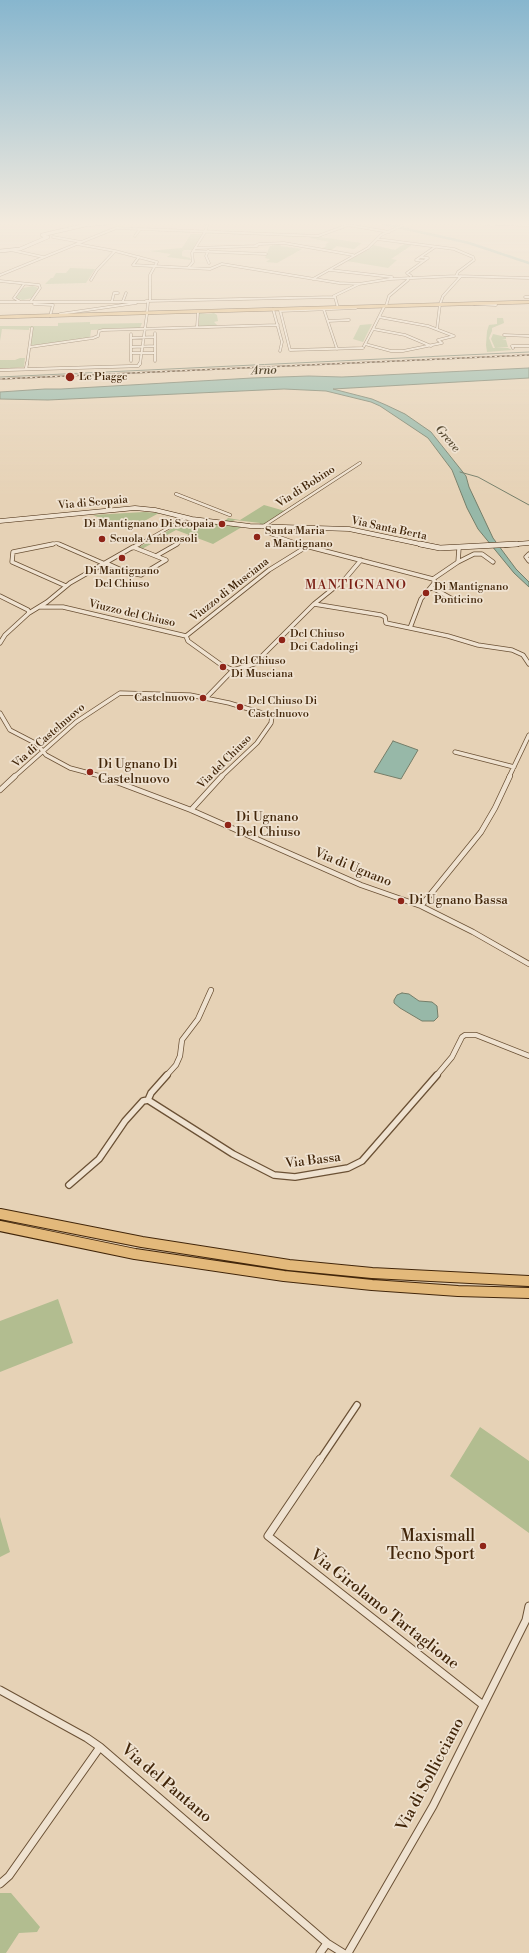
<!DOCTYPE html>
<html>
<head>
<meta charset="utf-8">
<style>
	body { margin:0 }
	canvas { display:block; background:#e6d2b6 }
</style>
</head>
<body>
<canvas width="529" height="1953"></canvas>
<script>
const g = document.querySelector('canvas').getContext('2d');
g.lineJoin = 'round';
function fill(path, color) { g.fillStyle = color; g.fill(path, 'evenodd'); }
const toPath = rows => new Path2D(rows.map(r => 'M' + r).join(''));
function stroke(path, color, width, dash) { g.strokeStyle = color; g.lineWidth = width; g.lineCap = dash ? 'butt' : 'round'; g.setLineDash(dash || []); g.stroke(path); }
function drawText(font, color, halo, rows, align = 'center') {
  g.font = font + ' "Libre Bodoni",serif'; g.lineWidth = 3.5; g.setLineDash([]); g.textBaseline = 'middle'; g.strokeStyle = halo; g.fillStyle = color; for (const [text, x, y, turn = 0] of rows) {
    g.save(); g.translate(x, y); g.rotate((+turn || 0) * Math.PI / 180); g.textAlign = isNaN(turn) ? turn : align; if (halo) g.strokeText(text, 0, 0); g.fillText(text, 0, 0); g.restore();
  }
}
const green = toPath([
	[191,234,202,234,192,250,184,250,182,252,182,256,190,258,191,260,167,257,171,254,150,251,182,248],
	[311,237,320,237,362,243,354,249,337,246,331,250,323,248,327,246,325,245,329,242,310,238],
	[279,244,281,246,302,249,277,263,266,262,270,259,265,258,270,246],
	[404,244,412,245,391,259,397,260,388,268,347,261,371,248,373,245,395,250],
	[70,268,95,269,86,283,46,284,45,284,51,278,53,278,56,273,66,273],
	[33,286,38,288,32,298,23,300,16,298,23,288],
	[199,313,208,314,214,313,217,315,218,321,214,322,218,326,199,326],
	[497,318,503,318,504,323,492,328,492,331,489,338,493,348,508,348,512,350,487,352,486,345,487,331,489,325,497,324],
	[90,322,90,324,142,323,140,328,91,330,90,338,35,345,31,345,33,328,29,328,29,330,2,329,0,341,0,326,58,326,58,323],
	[372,324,363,342,353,339,360,325],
	[493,334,506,337,506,339,502,339,506,340,508,347,495,348,491,339],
	[20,358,25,358,24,367,0,369,0,360,15,360],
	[264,505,285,511,264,525,259,525,260,523,235,520,231,522,225,521,228,518,240,520],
	[144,512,159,513,128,530,93,515],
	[197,522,242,527,213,544,176,530,142,549,139,547,180,524,190,525],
	[58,1299,73,1343,0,1372,0,1321],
	[480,1427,529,1461,529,1533,450,1476],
	[0,1517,10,1552,0,1557],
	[0,1893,11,1893,40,1927,37,1932,19,1933,6,1953,0,1953]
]);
const water = toPath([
	[529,368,529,378,333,389,372,399,386,405,405,414,431,432,466,476,469,487,493,538,516,569,529,582,529,587,514,573,478,529,467,508,452,470,428,438,380,406,371,402,326,391,284,389,48,400,0,399,0,392,45,389,61,389,252,378,309,376,342,377,529,368],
	[393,741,418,750,401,779,374,772,393,741],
	[402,993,409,994,419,1001,432,1002,437,1006,438,1017,434,1021,422,1021,400,1008,394,1003,394,1000,397,995,402,993]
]);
const stream = toPath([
	[0,377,529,352],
	[460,472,478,477,529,505]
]);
const canal = toPath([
	[380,223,469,243,529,263]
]);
const streetFar5 = toPath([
	[486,224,529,225],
	[135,236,140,229],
	[53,237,81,242],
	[377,239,454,249,473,257,474,260,458,272,456,276],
	[77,244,115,251,157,262,150,275,150,300],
	[255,246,259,244,284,243,353,255],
	[195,248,257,246],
	[11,250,43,257],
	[193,251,266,254],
	[208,251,206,256,209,263],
	[139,257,133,265,210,269,222,264,339,283,359,284],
	[423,261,416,260,435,247],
	[188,268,193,262,192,253,205,232,208,223],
	[330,270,392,277],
	[0,275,116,228,318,236,348,225,389,232],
	[411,276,407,273,428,258,421,257],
	[313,279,368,248,381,235,408,223],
	[91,280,97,270,115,251],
	[0,281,39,285,40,288,31,301],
	[334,296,359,284,390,279,456,276,529,278],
	[335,297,338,308],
	[525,297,529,297],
	[19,301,14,298,24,284],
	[112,301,114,293,118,293],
	[123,301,126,293],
	[146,301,335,297],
	[0,302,146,302],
	[34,304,53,305,50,316],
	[474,304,496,305,495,303],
	[386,306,389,296,408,280,408,278],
	[384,307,373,329,405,335,431,346],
	[273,309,282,342,280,351],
	[280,310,290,350,363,348],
	[324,310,337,349],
	[280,311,356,308],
	[147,313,148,302],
	[60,314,136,303],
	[328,321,349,320],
	[197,327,198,312],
	[437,329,440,304,443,296,461,276],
	[155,333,155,361],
	[131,334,131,361],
	[504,335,529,336],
	[131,338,155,337],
	[365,344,391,351,403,351,442,343,438,340,454,336,428,326,379,317],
	[364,346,373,329],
	[30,347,93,338,98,336,99,331,103,330,278,325],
	[131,347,155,346],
	[513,348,512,346,529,346],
	[131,353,155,353],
	[27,364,32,328],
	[140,364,147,314]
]);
const streetFar4 = toPath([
	[26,369,27,363],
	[0,370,138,366,140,363],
	[176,494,230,515],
	[262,527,360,463],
	[267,528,268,533,302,545],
	[48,545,57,543,61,545],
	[138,545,186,518],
	[175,545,190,536]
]);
const streetFar3 = toPath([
	[53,544,13,552,12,562,66,586],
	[59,544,105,564],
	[298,544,433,579],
	[132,548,139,544],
	[529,554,526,557,529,561],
	[156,556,177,544],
	[458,562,459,548],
	[106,563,126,572,141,575,166,560,133,547],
	[433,579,435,582,421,599,410,628,448,636,478,645,512,650,523,655,529,664],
	[433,579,458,562,474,554,482,554,493,562],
	[431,587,454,600],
	[0,596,28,610,29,613],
	[314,604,381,615,385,617,386,623,410,628],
	[39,607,63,607,186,636,188,641,220,664,233,670],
	[186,636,269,570,306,547],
	[0,643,5,635,29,613,47,602,70,583,133,547],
	[206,698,233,670,254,664,314,604,345,579,361,560],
	[0,713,10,730,37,744,46,755,70,768,104,777],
	[455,752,514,767],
	[14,777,76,722,120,693,190,695,229,703,272,716,271,723,257,743,221,777],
	[509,777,529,735]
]);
const streetFar2 = toPath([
	[101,776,191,810,361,885,421,906,473,932,529,964],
	[0,790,15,776],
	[191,810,222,776],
	[421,906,481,832,495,808,510,776],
	[166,1076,176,1065,180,1056,182,1040,198,1019,211,990],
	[436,1076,452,1057,462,1037,465,1035,476,1035,529,1056]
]);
const streetFar1 = toPath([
	[148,1100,151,1093,167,1075],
	[69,1185,99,1159,125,1121,143,1101,148,1100,233,1154,274,1175,295,1177,348,1168,362,1161,437,1075],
	[320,1460,357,1405]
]);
const street = toPath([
	[320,1459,268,1536,483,1705],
	[0,1690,87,1738,100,1747,327,1943,343,1953],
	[0,1884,9,1876,100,1747],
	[320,1953,327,1943],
	[348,1953,433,1806,526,1620,529,1606]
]);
const secondaryFar2 = toPath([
	[46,237,42,235,85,225,110,223],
	[0,251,20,249,48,237]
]);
const secondaryFar1 = toPath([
	[0,521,135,508,155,510,192,519,250,526,349,529,425,545],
	[505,545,529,543]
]);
const secondary = toPath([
	[420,544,440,548,517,544]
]);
const primary = toPath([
	[0,317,529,302]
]);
const highway = toPath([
	[0,1214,142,1242,289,1265,372,1273,529,1281],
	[0,1226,135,1254,284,1276,372,1285,458,1291,529,1293]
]);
const rail = toPath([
	[366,223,377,223],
	[0,379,529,355]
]);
const markers = [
	[70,377,5,"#8f2418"],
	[222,524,4,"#8f2418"],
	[257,537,4,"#8f2418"],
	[102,539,4,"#8f2418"],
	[122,558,4,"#8f2418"],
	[426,593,4,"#8f2418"],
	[282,640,4,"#8f2418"],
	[223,667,4,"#8f2418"],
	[203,698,4,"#8f2418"],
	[240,707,4,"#8f2418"],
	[90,772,4,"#8f2418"],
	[228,825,4,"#8f2418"],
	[401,901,4,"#8f2418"],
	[483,1546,4,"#8f2418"]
];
const farPoinames = [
	["Le Piagge",79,377],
	["Di Mantignano Di Scopaia",214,524,"right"],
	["Santa Maria",265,531],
	["a Mantignano",265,544],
	["Scuola Ambrosoli",110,539],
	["Di Mantignano",122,571,"center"],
	["Del Chiuso",122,584,"center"],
	["Di Mantignano",434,587],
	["Ponticino",434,600],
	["Del Chiuso",290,634],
	["Dei Cadolingi",290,647],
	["Del Chiuso",231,661],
	["Di Musciana",231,674],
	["Castelnuovo",195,698,"right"],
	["Del Chiuso Di",248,701],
	["Castelnuovo",248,714]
];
const farStreetnames = [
	["Via di Bobino",306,487,-33],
	["Via di Scopaia",93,503,-5],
	["Via Santa Berta",389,529,12],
	["Viuzzo di Musciana",230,590,-38],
	["Viuzzo del Chiuso",132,614,13],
	["Via di Castelnuovo",49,736,-41],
	["Via del Chiuso",225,762,-45]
];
const farWaternames = [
	["Arno",264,371,-2],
	["Greve",447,439,49]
];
const farQuarternames = [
	["MANTIGNANO",356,586]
];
const poiNames = [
	["Di Ugnano Di",98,765],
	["Castelnuovo",98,780],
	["Di Ugnano",236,818],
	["Del Chiuso",236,833],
	["Di Ugnano Bassa",409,901]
];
const streetNames = [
	["Via di Ugnano",353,868,22],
	["Via Bassa",313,1161,-7]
];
const nearPoinames = [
	["Maxismall",475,1537],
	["Tecno Sport",475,1555]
];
const nearStreetnames = [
	["Via Girolamo Tartaglione",384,1610,38],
	["Via di Sollicciano",431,1775,-62],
	["Via del Pantano",166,1784,40]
];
fill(green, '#b2bd90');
fill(water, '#97b8a8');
stroke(water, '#757e69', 1);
stroke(stream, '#757e69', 1);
stroke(canal, '#97b8a8', 2.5);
stroke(streetFar5, '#6b5135', 3);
stroke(streetFar4, '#6b5135', 3.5);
stroke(streetFar3, '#6b5135', 5);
stroke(streetFar2, '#6b5135', 6);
stroke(streetFar1, '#6b5135', 8);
stroke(street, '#6b5135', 9);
stroke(secondaryFar2, '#42260a', 4);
stroke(secondaryFar1, '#42260a', 5);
stroke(secondary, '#42260a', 6);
stroke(primary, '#42260a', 4);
stroke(highway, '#42260a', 12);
stroke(streetFar5, '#efe2d0', 2);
stroke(streetFar4, '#efe2d0', 2.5);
stroke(streetFar3, '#efe2d0', 3.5);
stroke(streetFar2, '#efe2d0', 4.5);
stroke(streetFar1, '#efe2d0', 5.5);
stroke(street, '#efe2d0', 7);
stroke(secondaryFar2, '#efe2d0', 3);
stroke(secondaryFar1, '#efe2d0', 4);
stroke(secondary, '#efe2d0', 5);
stroke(primary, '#e3b97b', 3);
stroke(highway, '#e3b97b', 10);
stroke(rail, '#42260a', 1.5);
stroke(rail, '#efe2d0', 1, [2.5]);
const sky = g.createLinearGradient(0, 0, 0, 496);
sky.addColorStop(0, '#87b6ce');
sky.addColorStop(0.45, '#f4ebde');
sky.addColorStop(1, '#f4ebde00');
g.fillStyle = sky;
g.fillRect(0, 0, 529, 496);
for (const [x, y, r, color] of markers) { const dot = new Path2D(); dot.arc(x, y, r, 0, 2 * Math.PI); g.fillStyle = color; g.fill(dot); stroke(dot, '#efe2d0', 1.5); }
drawText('11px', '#42260a', '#efe2d0', farPoinames, 'left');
drawText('11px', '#42260a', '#efe2d0', farStreetnames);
drawText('italic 12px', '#574a32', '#efe2d0', farWaternames);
g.letterSpacing = '1px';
drawText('13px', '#7a1f14', '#efe2d0', farQuarternames);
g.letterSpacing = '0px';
drawText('13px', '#42260a', '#efe2d0', poiNames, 'left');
drawText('13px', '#42260a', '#efe2d0', streetNames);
drawText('16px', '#42260a', '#efe2d0', nearPoinames, 'right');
drawText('16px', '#42260a', '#efe2d0', nearStreetnames);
</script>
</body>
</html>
